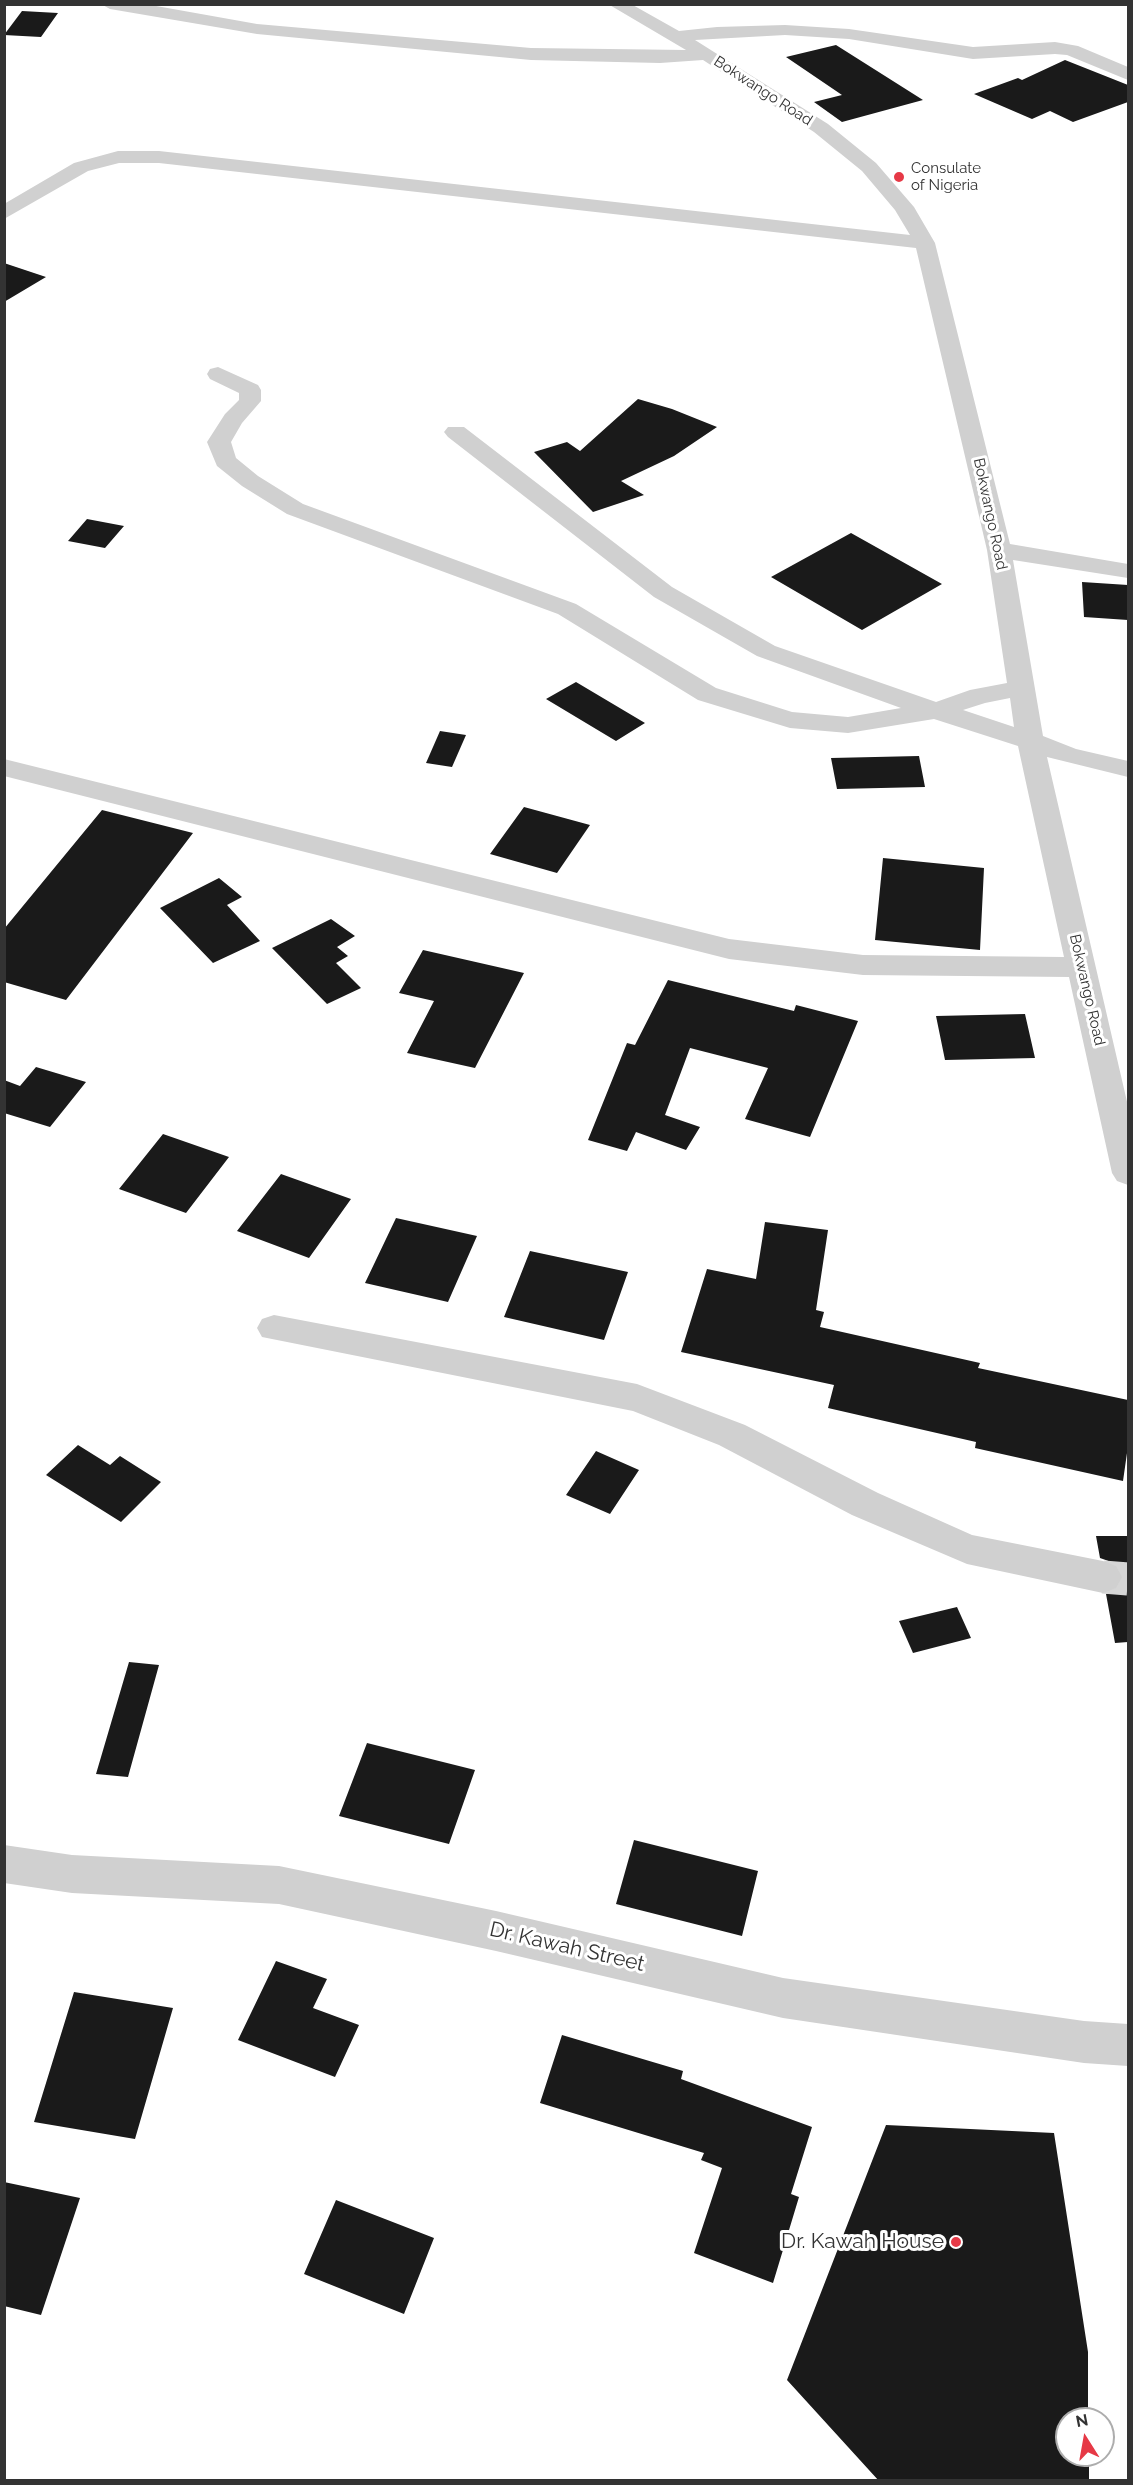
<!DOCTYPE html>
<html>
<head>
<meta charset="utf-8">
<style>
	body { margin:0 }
	#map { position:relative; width:1133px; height:2485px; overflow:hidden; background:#fff; font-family:Raleway,sans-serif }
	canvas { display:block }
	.frame { position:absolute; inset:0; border:6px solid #333; pointer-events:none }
	.north { position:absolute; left:1055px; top:2407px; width:60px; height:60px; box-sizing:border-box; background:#fff; border:2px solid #adadad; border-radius:50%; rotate:349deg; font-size:16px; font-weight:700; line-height:24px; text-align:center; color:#333 }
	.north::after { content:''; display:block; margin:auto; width:21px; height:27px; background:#e63946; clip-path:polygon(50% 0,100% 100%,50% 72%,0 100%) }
</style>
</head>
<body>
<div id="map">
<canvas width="1133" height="2485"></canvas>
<div class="frame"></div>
<div class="north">N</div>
</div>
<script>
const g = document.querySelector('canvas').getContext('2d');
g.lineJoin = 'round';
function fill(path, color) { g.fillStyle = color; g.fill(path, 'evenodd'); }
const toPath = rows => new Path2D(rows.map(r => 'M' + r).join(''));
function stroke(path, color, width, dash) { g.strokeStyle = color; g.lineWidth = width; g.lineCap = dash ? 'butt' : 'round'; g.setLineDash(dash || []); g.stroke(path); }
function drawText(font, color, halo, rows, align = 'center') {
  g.font = font + ' Raleway,sans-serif'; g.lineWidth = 6; g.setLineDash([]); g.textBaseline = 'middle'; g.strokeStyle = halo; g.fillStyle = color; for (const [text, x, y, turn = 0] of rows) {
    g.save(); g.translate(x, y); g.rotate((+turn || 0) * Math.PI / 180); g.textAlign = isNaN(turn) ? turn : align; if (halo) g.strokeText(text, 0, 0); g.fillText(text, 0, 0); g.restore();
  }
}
const building = toPath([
	[22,11,58,13,41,37,4,35],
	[836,45,923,100,842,122,814,102,842,95,786,57],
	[1065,60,1128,85,1128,102,1073,122,1050,111,1032,119,974,94,1018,78,1022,80],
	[4,263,46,277,4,302],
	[638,399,672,409,717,427,674,456,621,481,644,495,593,512,534,452,567,442,580,451],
	[87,519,124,526,105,548,68,541],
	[851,533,942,584,862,630,771,577],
	[1082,582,1128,585,1128,620,1084,617],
	[576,682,645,723,616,741,546,699],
	[440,731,466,735,452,767,426,763],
	[919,756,925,787,837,789,831,758],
	[524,807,590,825,557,873,490,854],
	[102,810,193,833,66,1000,4,982,4,929],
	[883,858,984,868,980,950,875,940],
	[219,878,242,897,227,905,260,941,213,963,160,908],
	[331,919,355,936,337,947,348,956,336,963,361,988,327,1004,272,948],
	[423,950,524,973,475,1068,407,1053,434,1001,399,993],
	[668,980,794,1011,796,1005,858,1021,810,1137,745,1119,768,1068,690,1048,665,1115,700,1127,686,1150,636,1132,627,1151,588,1140,627,1043,635,1045],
	[1025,1014,1035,1058,945,1060,936,1016],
	[36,1067,86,1082,50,1127,4,1113,4,1080,20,1086],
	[163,1134,229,1157,186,1213,119,1189],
	[281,1174,351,1199,309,1258,237,1231],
	[396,1218,477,1236,448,1302,365,1283],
	[765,1222,828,1230,816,1310,824,1312,820,1327,980,1363,978,1368,1128,1400,1128,1446,1123,1481,975,1448,976,1442,828,1408,834,1385,681,1352,707,1269,756,1279],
	[530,1251,628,1272,604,1340,504,1317],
	[78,1445,110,1465,120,1456,161,1482,121,1522,46,1475],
	[596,1451,639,1470,610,1514,566,1495],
	[1096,1536,1128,1536,1128,1642,1115,1643,1106,1594,1118,1589,1124,1576,1117,1564,1100,1558],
	[957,1607,971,1638,913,1653,899,1621],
	[129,1662,159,1665,128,1777,96,1774],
	[367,1743,475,1770,449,1844,339,1816],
	[634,1840,758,1871,742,1936,616,1904],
	[276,1961,327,1979,313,2008,359,2025,335,2077,238,2040],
	[74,1992,173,2008,135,2139,34,2122],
	[562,2035,683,2071,681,2079,812,2127,791,2194,799,2197,773,2283,694,2253,722,2168,701,2160,704,2153,540,2103],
	[886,2125,1054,2133,1088,2352,1088,2419,1067,2419,1067,2455,1089,2455,1089,2481,879,2481,787,2380],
	[4,2182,80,2198,41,2315,4,2306],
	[336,2200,434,2238,404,2314,304,2274]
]);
const minorTunnel = toPath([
	[1103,1577,1128,1579]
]);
const minor = toPath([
	[101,4,145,4,257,24,531,48,686,50,608,4,631,4,679,31,717,27,785,25,849,29,973,47,1055,42,1078,46,1128,67,1128,80,1067,55,1055,54,973,59,849,39,785,35,695,40,828,124,876,163,914,207,935,243,1010,544,1128,564,1128,578,1013,560,1043,736,1076,749,1128,761,1128,777,1047,757,1128,1106,1128,1185,1117,1181,1112,1173,1069,977,863,975,729,959,4,776,4,759,729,939,863,955,1064,957,1018,746,934,719,848,733,790,728,698,700,558,614,287,514,242,486,217,466,207,442,225,414,239,400,239,393,210,379,207,374,210,369,218,367,258,385,261,390,261,401,242,423,231,442,236,458,258,476,303,504,576,604,716,688,792,712,848,717,901,708,757,656,654,597,448,437,444,432,448,427,464,427,672,587,775,646,936,702,970,690,1007,683,987,550,916,248,159,163,119,163,88,171,4,219,4,204,74,163,118,151,159,151,910,235,895,210,862,171,814,132,703,60,660,63,531,60,257,34,110,9,101,4],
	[1010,698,1014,727,963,710,985,703,1010,698],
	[274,1315,637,1384,745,1425,878,1493,972,1535,1103,1561,1116,1566,1122,1577,1116,1588,1103,1593,967,1564,852,1515,719,1445,633,1411,262,1337,257,1328,262,1319,274,1315],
	[4,1845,72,1855,279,1866,496,1911,783,1978,1084,2021,1128,2024,1128,2066,1084,2063,783,2018,496,1951,279,1904,72,1893,4,1883,4,1845]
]);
const markers = [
	[899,177,6,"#e63946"],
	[956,2242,6,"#e63946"]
];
const farStreetnames = [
	["Bokwango Road",763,91,33],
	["Bokwango Road",990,514,78],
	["Bokwango Road",1087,990,77]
];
const farPoinames = [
	["Consulate",911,168],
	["of Nigeria",911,185]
];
const nearStreetnames = [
	["Dr. Kawah Street",567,1947,13]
];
const nearPoinames = [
	["Dr. Kawah House",944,2242]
];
fill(building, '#1a1a1a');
stroke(minorTunnel, '#d6d6d6', 33, [33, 16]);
fill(minor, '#d0d0d0');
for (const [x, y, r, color] of markers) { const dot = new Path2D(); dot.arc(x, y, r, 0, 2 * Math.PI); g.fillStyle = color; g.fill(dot); stroke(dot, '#fff', 2); }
drawText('15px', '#333', '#fff', farStreetnames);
drawText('15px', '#333', '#fff', farPoinames, 'left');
drawText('21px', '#333', '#fff', nearStreetnames);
drawText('21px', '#333', '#fff', nearPoinames, 'right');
</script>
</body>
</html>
